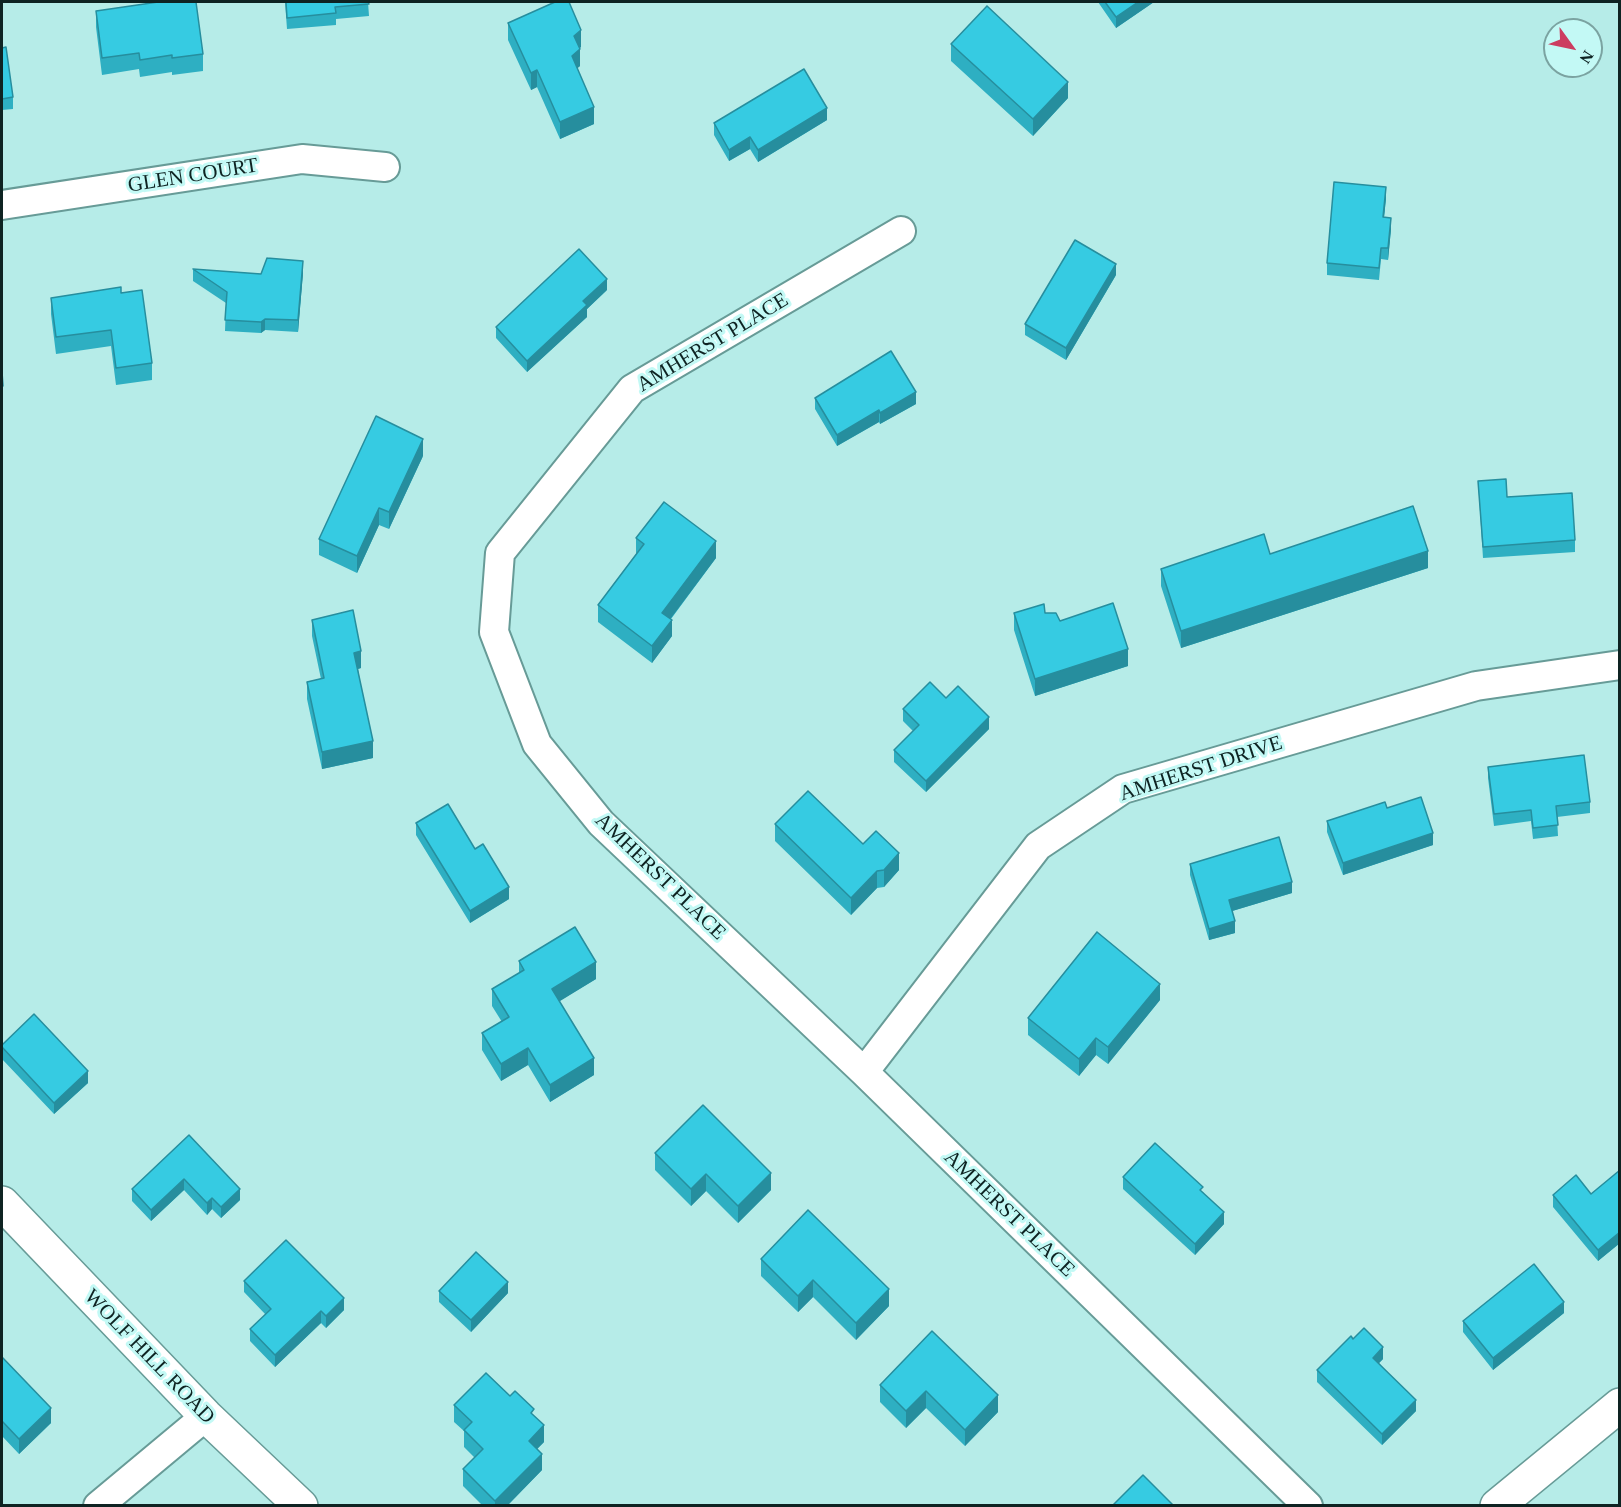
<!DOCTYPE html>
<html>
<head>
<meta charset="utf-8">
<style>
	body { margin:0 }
	#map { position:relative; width:1621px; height:1507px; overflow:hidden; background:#b6ece8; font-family:Georgia,serif }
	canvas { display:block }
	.frame { position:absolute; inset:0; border:3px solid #0e2322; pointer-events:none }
	.north { position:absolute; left:1543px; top:18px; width:60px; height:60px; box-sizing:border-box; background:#c3f9f5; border:2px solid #7ba3a1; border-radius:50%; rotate:123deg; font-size:16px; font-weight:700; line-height:24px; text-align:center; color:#0e2322 }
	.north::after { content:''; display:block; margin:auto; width:21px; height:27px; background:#cc3d60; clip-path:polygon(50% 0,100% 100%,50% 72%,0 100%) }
</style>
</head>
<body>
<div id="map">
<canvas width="1621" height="1507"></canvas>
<div class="frame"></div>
<div class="north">N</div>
</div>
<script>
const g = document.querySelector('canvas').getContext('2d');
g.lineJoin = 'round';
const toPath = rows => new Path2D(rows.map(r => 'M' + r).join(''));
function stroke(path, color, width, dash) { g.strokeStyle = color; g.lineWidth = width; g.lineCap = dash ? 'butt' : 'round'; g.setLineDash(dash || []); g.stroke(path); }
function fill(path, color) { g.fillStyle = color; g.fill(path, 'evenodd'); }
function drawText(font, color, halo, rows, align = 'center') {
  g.font = font + ' Georgia,serif'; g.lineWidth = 6; g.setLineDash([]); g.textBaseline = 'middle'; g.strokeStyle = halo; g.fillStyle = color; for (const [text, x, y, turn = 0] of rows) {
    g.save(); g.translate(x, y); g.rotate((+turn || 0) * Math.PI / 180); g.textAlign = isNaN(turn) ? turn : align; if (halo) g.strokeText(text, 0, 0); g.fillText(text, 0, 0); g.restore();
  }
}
const street = toPath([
	[2,205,302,159,385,167],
	[901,231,632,389,500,553,494,632,537,744,601,823,864,1072,1308,1506],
	[864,1072,1038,846,1123,789,1476,686,1620,665],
	[98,1506,206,1416]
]);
const secondary = toPath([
	[2,1203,206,1416,301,1506],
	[1497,1506,1620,1405]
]);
const wall = toPath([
	[285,2,368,2,369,16,336,19,336,25,287,29],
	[1098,2,1154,2,1116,28],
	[96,11,203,54,203,71,172,75,172,72,140,77,139,69,102,75,96,27],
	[508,23,581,47,579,48,580,66,577,68,594,124,560,139,537,87,531,90,508,40],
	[951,44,1068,98,1033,136,951,61],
	[2,48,13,97,13,109,2,110],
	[827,120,758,162,750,149,729,161,714,135,714,123],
	[1386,198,1384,217,1391,229,1388,260,1381,259,1379,280,1327,275,1327,263],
	[193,269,261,274,303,273,298,332,265,330,261,333,225,331,226,303,193,281],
	[1116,275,1066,360,1025,335,1025,324],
	[607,290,587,309,587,317,527,372,496,338,496,327],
	[121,293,152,363,152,380,116,385,111,346,56,354,51,314,51,298],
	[2,372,3,386,3,402,2,403],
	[815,398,916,404,880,424,879,422,837,446,815,409],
	[423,456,389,529,379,525,357,573,319,555,319,539],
	[1478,481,1507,497,1575,540,1575,552,1483,558],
	[636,538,716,558,671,619,672,636,652,663,598,622,598,605,636,554],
	[1428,568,1181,648,1161,586,1161,569],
	[1014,613,1045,613,1060,621,1128,666,1035,696,1014,630],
	[312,620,361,668,358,669,373,758,322,769,307,699,307,682,321,679,312,636],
	[946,698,989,729,926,792,894,762,894,750,913,731,903,721,903,709],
	[1488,767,1590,802,1590,813,1557,817,1558,836,1533,839,1531,821,1494,826,1488,778],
	[1327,821,1433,845,1343,875,1327,832],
	[416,823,475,849,509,899,470,923,416,835],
	[775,824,863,844,899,870,884,887,877,888,851,915,775,841],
	[1190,864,1292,893,1232,911,1235,933,1209,940,1190,875],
	[519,961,596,979,559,1001,594,1075,550,1102,528,1065,501,1081,482,1050,482,1033,502,1022,492,1006,492,989,519,973],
	[1160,1000,1108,1064,1096,1055,1079,1076,1028,1035,1028,1018],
	[2,1045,88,1083,54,1114,2,1059],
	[189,1135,240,1200,221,1218,212,1209,207,1215,184,1190,151,1221,132,1201,132,1189],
	[655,1153,771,1190,738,1223,706,1191,691,1206,655,1170],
	[1620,1170,1620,1243,1598,1261,1553,1207,1553,1195,1591,1194],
	[1123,1177,1203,1192,1224,1224,1195,1255,1123,1189],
	[761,1259,889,1306,856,1340,813,1297,798,1312,761,1276],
	[244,1281,344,1310,326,1328,321,1323,275,1367,250,1341,250,1329,266,1315,244,1292],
	[439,1291,508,1293,471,1332,439,1302],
	[1564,1313,1493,1370,1463,1332,1463,1321],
	[932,1331,998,1412,965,1446,926,1408,906,1428,880,1402,880,1385],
	[1353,1339,1383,1359,1379,1363,1416,1411,1382,1445,1317,1382,1317,1370],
	[2,1357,51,1423,19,1454,2,1436],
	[510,1396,534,1416,544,1442,537,1449,542,1470,507,1506,483,1506,463,1486,463,1469,475,1458,464,1447,464,1431,454,1422,454,1405]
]);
const shadedWall = toPath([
	[1138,2,1154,2,1116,28,1116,17],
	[581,30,581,47,574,53,574,36],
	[580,49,580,66,572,73,572,56],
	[537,70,537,87,531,90,531,73],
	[1068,82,1068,98,1033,136,1033,119],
	[594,107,594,124,560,139,560,122],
	[827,108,827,120,758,162,758,150],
	[750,137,750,149,729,161,729,150],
	[1386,187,1386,198,1383,228,1383,217],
	[1391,218,1391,229,1388,260,1388,248],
	[303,261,303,273,298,332,298,320],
	[1116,264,1116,275,1066,360,1066,348],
	[607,279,607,290,587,309,587,317,527,372,527,361,583,301],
	[265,319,265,330,261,333,261,322],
	[916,392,916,404,880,424,880,413],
	[879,410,879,422,837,446,837,435],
	[423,439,423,456,389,529,389,512],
	[379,508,379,525,357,573,357,556],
	[716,541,716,558,662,630,662,613],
	[1428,551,1428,568,1181,648,1181,631],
	[672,620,672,636,652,663,652,646],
	[1128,649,1128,666,1035,696,1035,679],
	[361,651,361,668,354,670,354,653],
	[989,717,989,729,926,792,926,781],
	[373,741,373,758,322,769,322,752],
	[1433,833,1433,845,1343,875,1343,863],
	[899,853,899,870,884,887,884,870],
	[877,871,877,888,851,915,851,898],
	[1292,882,1292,893,1229,912,1229,900],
	[509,887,509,899,470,923,470,911],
	[1235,921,1235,933,1209,940,1209,929],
	[596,962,596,979,552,1006,552,989],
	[1160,984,1160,1000,1108,1064,1108,1047],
	[1096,1038,1096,1055,1079,1076,1079,1059],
	[528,1048,528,1065,501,1081,501,1064],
	[594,1058,594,1075,550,1102,550,1085],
	[88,1071,88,1083,54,1114,54,1103],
	[771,1173,771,1190,738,1223,738,1206],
	[706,1174,706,1191,691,1206,691,1189],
	[184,1179,184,1190,151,1221,151,1210],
	[240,1189,240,1200,221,1218,221,1207],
	[212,1198,212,1209,207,1215,207,1203],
	[1224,1212,1224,1224,1195,1255,1195,1244],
	[1620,1232,1620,1243,1598,1261,1598,1250],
	[813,1280,813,1297,798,1312,798,1296],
	[508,1282,508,1293,471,1332,471,1320],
	[889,1289,889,1306,856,1340,856,1323],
	[344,1298,344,1310,326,1328,326,1316],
	[1564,1302,1564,1313,1493,1370,1493,1358],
	[321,1311,321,1323,275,1367,275,1355],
	[1383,1347,1383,1359,1373,1369,1373,1358],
	[926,1391,926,1408,906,1428,906,1411],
	[998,1395,998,1412,965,1446,965,1430],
	[1416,1400,1416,1411,1382,1445,1382,1434],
	[51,1408,51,1423,19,1454,19,1439],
	[544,1425,544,1442,529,1457,529,1441],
	[542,1454,542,1470,507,1506,495,1506,495,1501]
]);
const building = toPath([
	[158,2,196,2,203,54,172,58,172,55,140,60,139,53,102,58,96,11,158,2],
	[286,2,368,2,369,4,335,7,336,13,287,18,286,2],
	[555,2,569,2,581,30,574,36,580,49,572,56,594,107,560,122,537,70,531,73,508,23,555,2],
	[1105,2,1138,2,1116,17,1105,2],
	[987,6,1068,82,1033,119,951,44,987,6],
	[6,47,13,97,2,99,2,48,6,47],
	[804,69,827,108,758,150,750,137,729,150,714,123,804,69],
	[1334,182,1386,187,1383,217,1391,218,1388,248,1381,248,1379,268,1327,263,1334,182],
	[1075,240,1116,264,1066,348,1025,324,1075,240],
	[579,249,607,279,583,301,587,305,527,361,496,327,579,249],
	[267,258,303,261,298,320,265,319,261,322,225,320,227,292,193,269,261,274,267,258],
	[121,287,121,293,142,290,152,363,116,368,111,330,56,337,51,298,121,287],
	[891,351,916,392,880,413,879,410,837,435,815,398,891,351],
	[2,372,3,386,2,386,2,372],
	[376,416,423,439,389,512,379,508,357,556,319,539,376,416],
	[1506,479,1507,497,1572,493,1575,540,1483,547,1478,481,1506,479],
	[664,502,716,541,662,613,672,620,652,646,598,605,644,544,636,538,664,502],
	[1413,506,1428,551,1181,631,1161,569,1264,534,1270,554,1413,506],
	[1113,603,1128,649,1035,679,1014,613,1044,604,1045,613,1056,613,1060,621,1113,603],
	[353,610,361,651,354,653,373,741,322,752,307,682,324,678,312,620,353,610],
	[930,682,946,698,958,686,989,717,926,781,894,750,919,725,903,709,930,682],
	[1584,755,1590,802,1556,806,1558,825,1533,828,1531,810,1494,814,1488,767,1584,755],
	[808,791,863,844,876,831,899,853,884,870,877,871,851,898,775,824,808,791],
	[1421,797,1433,833,1343,863,1327,821,1385,802,1387,808,1421,797],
	[448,804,475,849,483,844,509,887,470,911,416,823,448,804],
	[1279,837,1292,882,1229,900,1235,921,1209,929,1190,864,1279,837],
	[575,927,596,962,552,989,594,1058,550,1085,528,1048,501,1064,482,1033,509,1017,492,989,524,970,519,961,575,927],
	[1097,932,1160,984,1108,1047,1096,1038,1079,1059,1028,1018,1097,932],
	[34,1014,88,1071,54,1103,2,1047,2,1045,34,1014],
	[703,1105,771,1173,738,1206,706,1174,691,1189,655,1153,703,1105],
	[189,1135,240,1189,221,1207,212,1198,207,1203,184,1179,151,1210,132,1189,189,1135],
	[1155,1143,1203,1187,1200,1190,1224,1212,1195,1244,1123,1177,1155,1143],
	[1620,1170,1620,1232,1598,1250,1553,1195,1576,1175,1591,1194,1620,1170],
	[808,1210,889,1289,856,1323,813,1280,798,1296,761,1259,808,1210],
	[286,1240,344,1298,326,1316,321,1311,275,1355,250,1329,271,1309,244,1281,286,1240],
	[476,1252,508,1282,471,1320,439,1291,476,1252],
	[1534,1264,1564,1302,1493,1358,1463,1321,1534,1264],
	[1364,1328,1383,1347,1373,1358,1416,1400,1382,1434,1317,1370,1351,1336,1353,1339,1364,1328],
	[932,1331,998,1395,965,1430,926,1391,906,1411,880,1385,932,1331],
	[2,1357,51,1408,19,1439,2,1421,2,1357],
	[486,1373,510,1396,515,1391,534,1409,531,1413,544,1425,529,1441,542,1454,495,1501,463,1469,483,1449,464,1430,472,1422,454,1405,486,1373],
	[1143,1475,1174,1506,1112,1506,1143,1475]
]);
const streetNames = [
	["GLEN COURT",193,176,-9],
	["AMHERST PLACE",713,343,-31],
	["AMHERST DRIVE",1201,769,-18],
	["AMHERST PLACE",660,877,44],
	["AMHERST PLACE",1009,1214,44],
	["WOLF HILL ROAD",149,1357,46]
];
stroke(street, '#679b97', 32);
stroke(secondary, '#679b97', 36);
stroke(street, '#fff', 28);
stroke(secondary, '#fff', 33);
fill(wall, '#2eafc2');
fill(shadedWall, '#268e9e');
fill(building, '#36cbe2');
stroke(building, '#268e9e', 1.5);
drawText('21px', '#0e2322', '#c3f9f5', streetNames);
</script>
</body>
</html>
